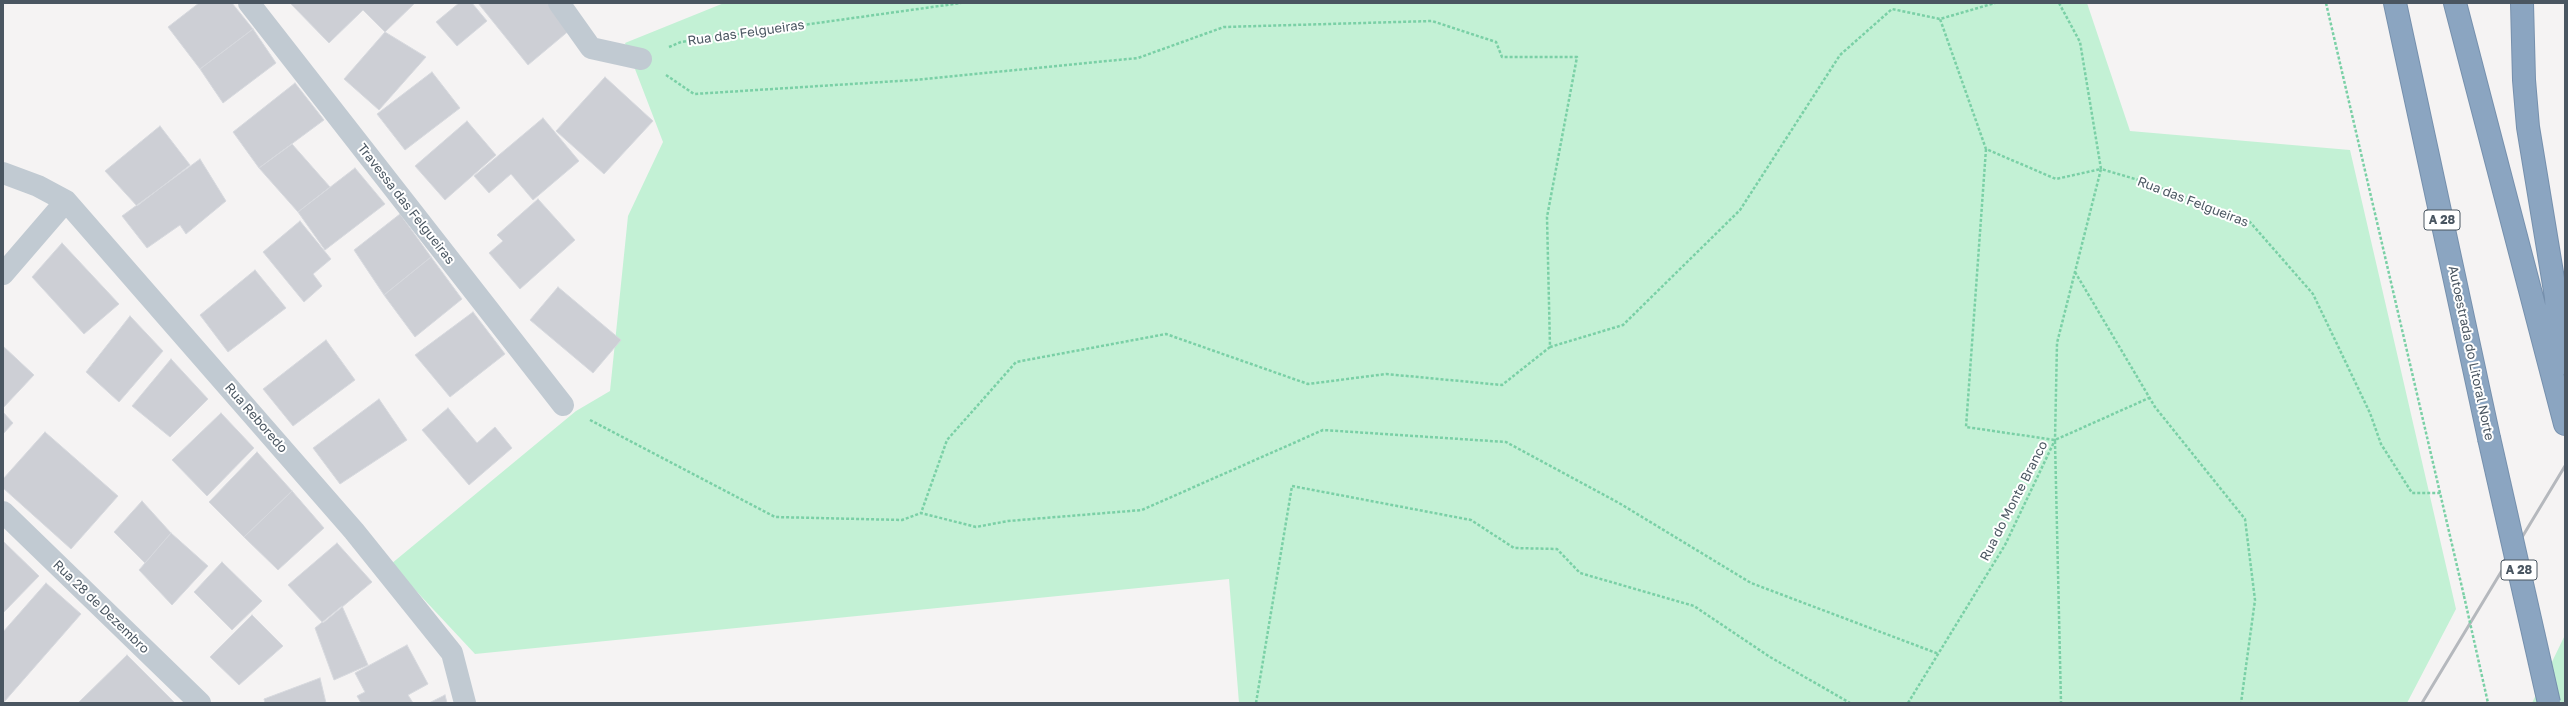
<!DOCTYPE html>
<html>
<head>
<meta charset="utf-8">
<style>
	body { margin:0 }
	#map { position:relative; width:2568px; height:706px; overflow:hidden; background:#f5f3f3; font-family:"Golos Text",sans-serif }
	canvas { display:block }
	.frame { position:absolute; inset:0; border:4px solid #4a5661; pointer-events:none }
</style>
</head>
<body>
<div id="map">
<canvas width="2568" height="706"></canvas>
<div class="frame"></div>
</div>
<script>
const g = document.querySelector('canvas').getContext('2d');
g.lineJoin = 'round';
function fill(path, color) { g.fillStyle = color; g.fill(path, 'evenodd'); }
const toPath = rows => new Path2D(rows.map(r => 'M' + r).join(''));
function stroke(path, color, width, dash) { g.strokeStyle = color; g.lineWidth = width; g.lineCap = dash ? 'butt' : 'round'; g.setLineDash(dash || []); g.stroke(path); }
function drawText(font, color, halo, rows, align = 'center') {
  g.font = font + ' "Golos Text",sans-serif'; g.lineWidth = 4; g.setLineDash([]); g.textBaseline = 'middle'; g.strokeStyle = halo; g.fillStyle = color; for (const [text, x, y, turn = 0] of rows) {
    g.save(); g.translate(x, y); g.rotate((+turn || 0) * Math.PI / 180); g.textAlign = isNaN(turn) ? turn : align; if (halo) g.strokeText(text, 0, 0); g.fillText(text, 0, 0); g.restore();
  }
}
const green = toPath([
	[724,3,2087,3,2130,131,2350,150,2456,609,2407,703,1239,703,1229,579,475,654,391,564,576,411,610,391,628,216,663,142,625,43],
	[2565,635,2565,703,2532,703]
]);
const building = toPath([
	[199,3,232,3,253,29,200,69,168,27,199,3],
	[290,3,415,3,385,32,363,10,329,43,290,3],
	[459,3,472,3,487,21,457,46,436,22,459,3],
	[478,3,549,3,571,29,528,65,478,3],
	[253,29,276,63,223,103,200,69,253,29],
	[385,32,426,57,379,110,344,79,385,32],
	[432,72,460,108,405,150,377,114,432,72],
	[605,77,653,121,604,174,556,131,605,77],
	[295,83,324,120,259,168,233,132,295,83],
	[543,118,579,161,533,200,511,174,489,193,474,176,543,118],
	[467,121,496,155,445,200,415,166,467,121],
	[160,126,190,165,137,206,105,171,160,126],
	[292,144,330,187,298,212,259,168,292,144],
	[200,159,226,201,186,234,180,225,147,248,122,216,200,159],
	[355,168,385,204,325,250,298,212,355,168],
	[538,199,575,240,520,289,489,253,503,241,497,235,538,199],
	[400,214,431,257,384,295,354,250,400,214],
	[300,221,331,259,313,274,322,286,304,302,263,252,300,221],
	[62,243,119,304,84,334,32,277,62,243],
	[431,257,462,299,415,337,384,295,431,257],
	[255,270,286,308,228,352,200,315,255,270],
	[558,287,621,340,593,373,530,320,558,287],
	[473,312,505,354,450,397,415,355,473,312],
	[130,316,163,351,119,402,86,372,130,316],
	[326,340,355,380,293,426,263,389,326,340],
	[3,346,34,375,3,408,3,346],
	[171,359,208,399,170,437,132,406,171,359],
	[379,399,407,440,340,484,313,448,379,399],
	[448,408,477,443,495,427,512,448,469,485,422,430,448,408],
	[3,412,13,423,3,434,3,412],
	[221,413,254,448,207,496,172,460,221,413],
	[45,432,118,496,71,549,3,488,3,479,45,432],
	[257,452,292,491,244,537,209,502,257,452],
	[292,491,324,528,278,570,244,537,292,491],
	[142,501,171,533,145,563,114,532,142,501],
	[171,533,208,566,172,605,139,570,171,533],
	[3,541,39,576,3,613,3,541],
	[337,543,372,582,323,623,288,585,337,543],
	[222,562,262,601,232,630,194,592,222,562],
	[46,583,81,614,4,702,3,632,46,583],
	[342,606,368,665,334,680,315,628,342,606],
	[252,615,283,646,239,685,210,657,252,615],
	[407,645,428,684,408,695,413,703,361,703,357,696,365,692,355,673,407,645],
	[127,655,175,703,78,703,127,655],
	[320,678,326,703,265,703,264,699,320,678],
	[445,695,447,703,429,703,445,695]
]);
const path = toPath([
	[2059,3,2080,42,2101,169,2142,181,2250,222,2313,294,2370,413,2381,444,2412,493,2441,493],
	[2326,3,2464,596],
	[669,47,681,42,961,3],
	[666,75,694,94,914,80,1138,58,1224,27,1432,21,1496,42,1502,57,1577,57,1547,217,1550,347,1623,325,1740,210,1840,55,1892,9,1940,19,1995,3],
	[1986,149,1966,427,2055,440,2149,398],
	[2075,272,2155,407,2245,519,2255,600,2241,703],
	[1550,347,1502,385,1386,374,1308,384,1166,334,1016,362,947,440,921,513,976,527,1008,521,1142,510,1323,430,1506,442,1619,503,1751,583,1939,654],
	[590,420,775,517,902,520,921,513],
	[2055,441,2061,703],
	[1256,703,1292,486,1471,520,1514,548,1557,549,1580,573,1694,606,1770,657,1850,703],
	[1908,703,2005,545,2055,440,2057,343,2101,169,2056,179,1986,149,1940,19]
]);
const street = toPath([
	[249,3,563,405],
	[559,3,591,48,641,59],
	[3,173,38,186,66,201,354,531,452,653,465,703],
	[3,274,66,201],
	[3,512,200,703]
]);
const highway = toPath([
	[2395,3,2489,438],
	[2455,3,2565,424],
	[2522,3,2524,80,2528,127,2556,297,2559,364]
]);
const rail = toPath([
	[2422,703,2565,466]
]);
const pathBridge = toPath([
	[2464,596,2488,703]
]);
const highwayBridge = toPath([
	[2489,438,2549,703]
]);
const shields = [
	[2442,220,36],
	[2519,570,36]
];
const shieldNames = [
	["A 28",2442,220],
	["A 28",2519,570]
];
const streetNames = [
	["Rua das Felgueiras",746,33,-8],
	["Rua das Felgueiras",2193,202,21],
	["Travessa das Felgueiras",406,204,52],
	["Autoestrada do Litoral Norte",2471,353,78],
	["Rua Reboredo",256,418,49],
	["Rua do Monte Branco",2014,501,-63],
	["Rua 28 de Dezembro",101,607,44]
];
fill(green, '#c3f1d5');
fill(building, '#cdcfd5');
stroke(building, '#d7d9de', 1);
stroke(highway, '#7690ad', 24);
stroke(path, '#7ad0a6', 2.5, [3, 2]);
stroke(street, '#c1cad2', 22);
stroke(highway, '#8ba5c1', 22);
stroke(rail, '#b5b8bd', 3);
stroke(highwayBridge, '#7690ad', 24, []);
stroke(pathBridge, '#7ad0a6', 2.5, [3, 2]);
stroke(highwayBridge, '#8ba5c1', 22);
for (const [x, y, w] of shields) { const box = new Path2D(); box.roundRect(x - w / 2, y - 10, w, 20, 3); g.fillStyle = '#fff'; g.fill(box); stroke(box, '#4a5661', 1); }
drawText('bold 12px', '#4a5661', null, shieldNames);
drawText('13px', '#4a5661', '#fff', streetNames);
</script>
</body>
</html>
